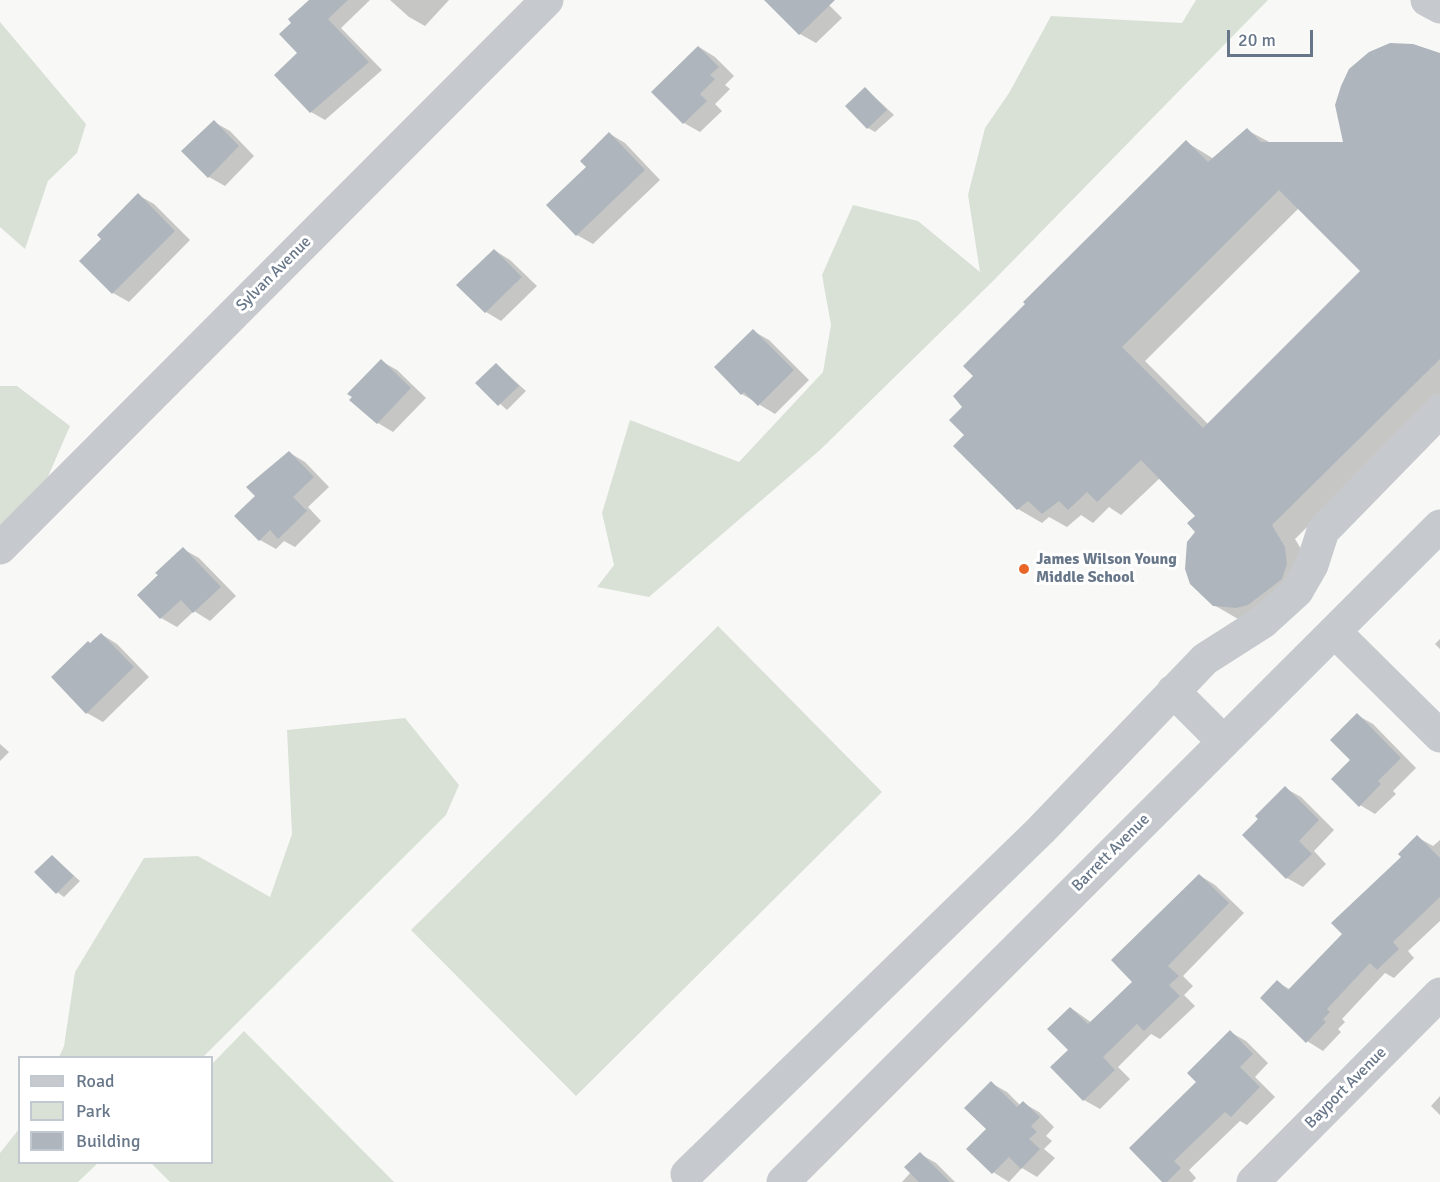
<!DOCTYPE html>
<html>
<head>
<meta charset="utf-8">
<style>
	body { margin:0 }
	#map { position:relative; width:1440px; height:1182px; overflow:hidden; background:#f8f9f6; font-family:Signika,sans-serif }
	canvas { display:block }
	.legend { position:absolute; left:18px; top:1056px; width:195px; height:108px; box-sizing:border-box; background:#fff; border:2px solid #c2c8cf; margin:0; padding:8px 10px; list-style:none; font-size:18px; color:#677688 }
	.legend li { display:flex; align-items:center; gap:12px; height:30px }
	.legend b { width:30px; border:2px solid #c2c8cf }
	.scale { position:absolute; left:1227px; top:30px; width:86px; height:27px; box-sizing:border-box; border:3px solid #677688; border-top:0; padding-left:8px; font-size:18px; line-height:21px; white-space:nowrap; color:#677688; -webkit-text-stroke:4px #fff; paint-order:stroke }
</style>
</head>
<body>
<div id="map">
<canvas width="1440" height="1182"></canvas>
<ul class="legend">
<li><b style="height:8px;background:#c6c9cd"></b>Road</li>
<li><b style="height:16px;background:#d9e1d7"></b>Park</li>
<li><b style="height:16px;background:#aeb5bc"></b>Building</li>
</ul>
<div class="scale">20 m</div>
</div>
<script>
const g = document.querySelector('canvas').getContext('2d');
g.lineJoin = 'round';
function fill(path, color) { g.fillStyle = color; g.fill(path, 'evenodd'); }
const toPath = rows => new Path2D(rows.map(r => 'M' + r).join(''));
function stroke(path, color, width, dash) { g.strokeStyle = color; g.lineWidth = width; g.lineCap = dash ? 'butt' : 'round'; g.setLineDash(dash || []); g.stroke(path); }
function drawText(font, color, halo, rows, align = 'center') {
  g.font = font + ' Signika,sans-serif'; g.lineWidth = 6; g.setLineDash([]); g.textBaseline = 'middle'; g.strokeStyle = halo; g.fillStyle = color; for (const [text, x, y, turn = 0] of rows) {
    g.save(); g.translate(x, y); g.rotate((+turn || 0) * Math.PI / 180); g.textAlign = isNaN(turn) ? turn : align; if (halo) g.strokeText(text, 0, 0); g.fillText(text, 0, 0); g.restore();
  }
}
const green = toPath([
	[1196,0,1268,0,993,281,820,450,649,597,597,587,614,565,602,513,630,420,739,462,823,372,831,325,822,275,853,205,918,221,980,272,968,195,985,128,1009,93,1051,16,1182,23],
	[0,22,86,124,77,153,48,181,25,249,0,227],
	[0,386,17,386,70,426,47,479,0,525],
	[718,626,882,792,576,1096,411,930],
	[405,718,459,785,446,815,203,1057,59,1057,64,1046,75,972,144,858,198,856,270,897,292,834,287,730],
	[244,1031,394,1182,170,1182,151,1163,212,1162,212,1064],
	[19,1129,20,1162,98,1163,78,1182,0,1182,0,1153]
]);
const shadow = toPath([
	[311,0,370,0,341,28,382,70,325,120,311,112,276,75,299,53,294,23],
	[390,0,449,0,425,26,409,17],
	[766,0,824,0,842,18,816,43,800,34],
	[699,47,715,57,734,76,725,85,730,89,715,104,722,111,700,132,684,123],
	[1440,56,1440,396,1295,539,1309,562,1310,579,1238,619,1214,605,1197,532,1197,516,1160,478,1121,515,1109,507,1093,523,1081,515,1067,527,1049,517,1042,523,1018,509,955,446,966,435,964,407,975,376,1186,142,1214,159,1247,130,1271,143,1345,143],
	[1299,208,1362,271,1208,424,1145,361],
	[865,88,894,115,875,132,868,128],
	[214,122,230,131,254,156,225,186,209,177],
	[610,134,625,143,660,180,593,244,577,235,548,205,588,167],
	[138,195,154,204,190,240,129,302,113,293,104,239],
	[494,250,510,260,537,286,501,321,486,312],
	[753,331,769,340,809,380,775,414,742,394],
	[381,361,397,370,426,398,393,432,378,423],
	[496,364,526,391,507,410,477,383],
	[290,453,305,462,329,487,308,507,321,521,295,547,284,541,276,549,260,540,257,496],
	[183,549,199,558,236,596,210,621,194,611,177,627,161,618,139,595],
	[101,634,117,644,149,677,103,722,87,713,91,644],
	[1440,639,1440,649,1435,644],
	[1357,715,1373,724,1416,768,1393,791,1396,794,1375,814,1360,805,1352,760],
	[0,744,9,752,0,761],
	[1285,788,1301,797,1334,830,1314,851,1326,864,1303,887,1287,878,1244,835],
	[1417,837,1433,846,1440,840,1440,921,1408,951,1414,958,1394,978,1385,973,1342,1019,1345,1022,1338,1029,1341,1032,1323,1051,1307,1041,1277,982,1291,990,1344,934],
	[52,856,80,881,64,897,57,892],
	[1199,875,1215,885,1244,913,1183,976,1193,986,1184,995,1195,1006,1160,1039,1151,1034,1118,1067,1130,1079,1100,1109,1084,1100,1070,1050,1071,1008,1092,1023,1134,982],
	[1230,1032,1246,1041,1268,1063,1255,1077,1275,1097,1247,1125,1240,1121,1189,1170,1196,1178,1192,1182,1164,1182,1199,1082],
	[991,1083,1007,1092,1021,1106,1023,1103,1039,1112,1054,1127,1046,1136,1052,1141,1044,1149,1055,1158,1037,1177,1022,1168,1009,1182,993,1172,988,1129],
	[1440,1096,1440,1115,1431,1106],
	[920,1154,936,1163,955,1182,902,1182,911,1172]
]);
const building = toPath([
	[309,0,348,0,328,19,369,62,310,113,274,75,297,53,279,34,291,23,288,19],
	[764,0,835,0,799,35],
	[1390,43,1413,44,1440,53,1440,359,1272,525,1285,547,1287,564,1282,579,1248,605,1236,608,1213,606,1190,584,1185,569,1187,542,1195,532,1187,523,1195,516,1141,460,1097,502,1087,492,1068,510,1059,501,1042,514,1028,501,1017,510,953,446,964,435,949,420,962,407,953,396,973,376,963,366,1025,304,1023,302,1186,140,1208,162,1247,128,1261,142,1343,142,1335,105,1341,86,1349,69,1369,52],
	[1279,190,1360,271,1203,428,1122,347],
	[698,46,719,67,710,75,715,79,700,94,707,101,683,124,651,92],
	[865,87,887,110,867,129,845,106],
	[214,120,239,146,208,178,181,151],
	[609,132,645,170,576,236,546,205,586,167,580,161],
	[138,193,175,231,112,294,79,261,101,239,97,235],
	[494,249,522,277,485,313,456,285],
	[753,329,794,370,758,406,744,392,741,395,714,367],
	[381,359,411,388,377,424,349,400,352,397,347,394],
	[496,363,519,386,498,406,475,383],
	[289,451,314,477,293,497,307,511,278,539,270,530,259,541,234,516,255,496,246,487],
	[183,547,221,587,193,613,181,600,160,619,137,595,158,575,155,573],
	[101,633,134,667,86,714,51,677,88,641,90,643],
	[1357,713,1401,758,1378,781,1381,784,1359,807,1331,779,1350,760,1330,740],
	[1285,786,1319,820,1299,841,1312,854,1286,879,1242,835,1258,819,1255,816],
	[1417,835,1440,858,1440,897,1393,942,1399,949,1377,970,1370,963,1327,1009,1330,1012,1323,1019,1326,1022,1306,1043,1260,998,1277,980,1288,990,1342,934,1331,923,1401,857,1398,854],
	[52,855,74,876,56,894,34,872],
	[1199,874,1229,903,1168,966,1179,976,1169,985,1180,996,1144,1031,1137,1024,1103,1057,1115,1070,1083,1101,1050,1067,1068,1050,1047,1029,1070,1007,1088,1024,1132,982,1111,960],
	[1230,1030,1253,1054,1240,1067,1260,1087,1231,1117,1225,1112,1174,1161,1181,1168,1167,1182,1162,1182,1129,1148,1196,1082,1187,1073],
	[991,1081,1017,1107,1023,1101,1040,1117,1031,1126,1037,1132,1029,1139,1040,1149,1021,1169,1009,1157,992,1174,966,1149,986,1129,964,1108],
	[920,1152,950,1182,919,1182,904,1167]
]);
const minor = toPath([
	[1427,0,1440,7],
	[0,548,547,0],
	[1335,632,1440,736],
	[1173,691,1223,741],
	[687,1174,1041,830,1205,659,1263,622,1297,591,1312,565,1323,531,1440,411],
	[783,1182,1440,526],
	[1253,1182,1440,994]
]);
const markers = [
	[1024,569,6,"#e86726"]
];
const streetNames = [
	["Sylvan Avenue",274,274,-45],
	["Barrett Avenue",1111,853,-45],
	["Bayport Avenue",1346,1088,-45]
];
const poiNames = [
	["James Wilson Young",1036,560],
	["Middle School",1036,578]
];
fill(green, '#d9e1d7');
fill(shadow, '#0003');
fill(building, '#aeb5bc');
stroke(minor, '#c6c9cd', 33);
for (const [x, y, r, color] of markers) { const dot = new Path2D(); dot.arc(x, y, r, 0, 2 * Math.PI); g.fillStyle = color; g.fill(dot); stroke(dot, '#fff', 2); }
drawText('16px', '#677688', '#fff', streetNames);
drawText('bold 16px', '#677688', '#fff', poiNames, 'left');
</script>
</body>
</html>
